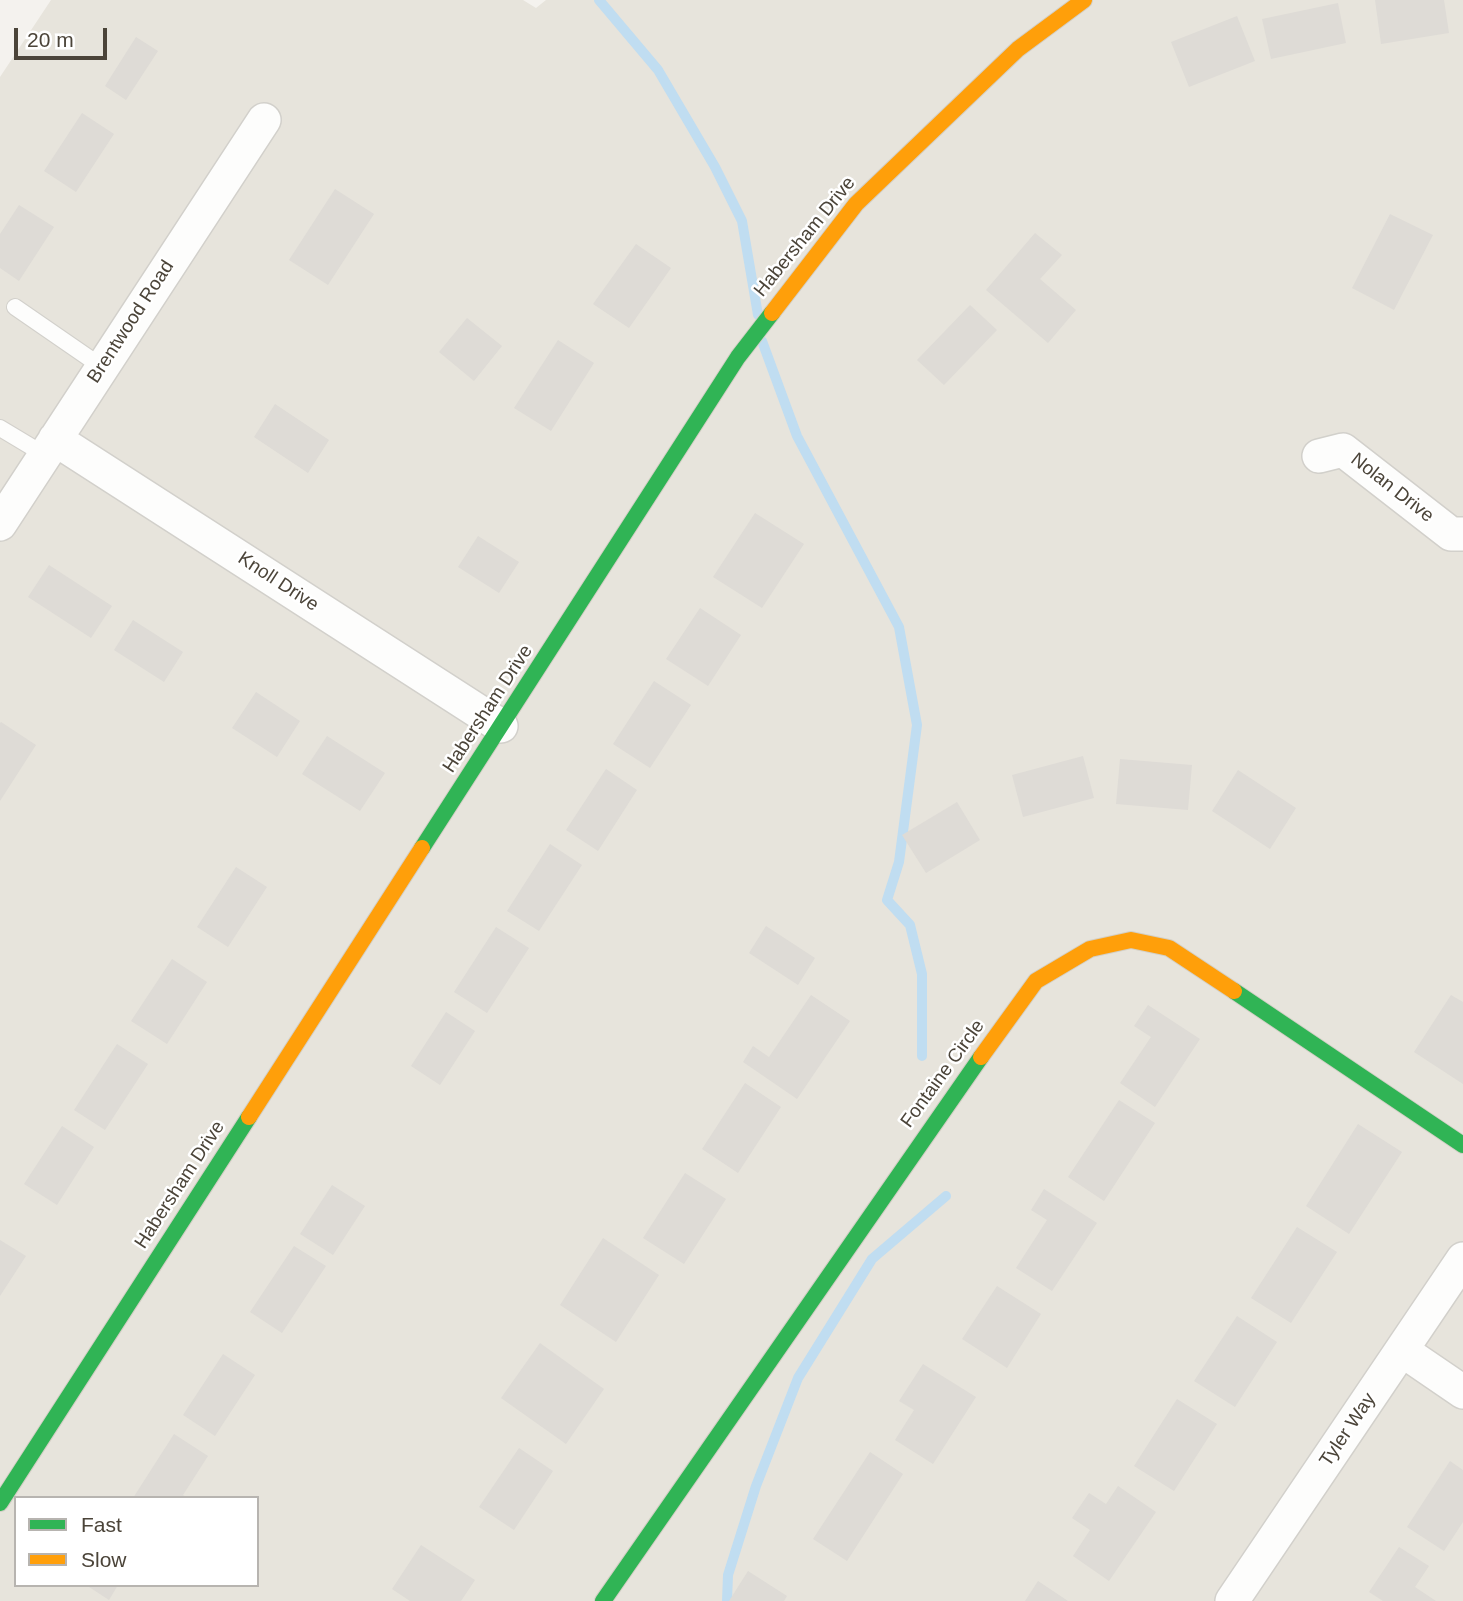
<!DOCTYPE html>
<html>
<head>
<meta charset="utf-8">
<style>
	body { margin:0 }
	#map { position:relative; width:1463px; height:1601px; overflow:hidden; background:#f4f2ee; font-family:Arial,sans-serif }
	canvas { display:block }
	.legend { position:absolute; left:14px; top:1496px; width:245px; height:91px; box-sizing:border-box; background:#fff; border:2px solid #b7b4b0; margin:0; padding:9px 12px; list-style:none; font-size:21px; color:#4b4439 }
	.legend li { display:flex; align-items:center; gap:14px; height:35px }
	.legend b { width:35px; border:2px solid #b7b4b0 }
	.scale { position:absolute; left:14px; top:28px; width:93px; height:32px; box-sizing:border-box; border:4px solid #4b4439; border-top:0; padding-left:9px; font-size:21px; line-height:24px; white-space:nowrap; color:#4b4439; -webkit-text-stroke:5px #fff; paint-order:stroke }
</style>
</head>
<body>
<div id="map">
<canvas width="1463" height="1601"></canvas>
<ul class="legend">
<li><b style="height:9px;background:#30b455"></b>Fast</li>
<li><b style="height:9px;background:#ff9f0a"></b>Slow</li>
</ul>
<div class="scale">20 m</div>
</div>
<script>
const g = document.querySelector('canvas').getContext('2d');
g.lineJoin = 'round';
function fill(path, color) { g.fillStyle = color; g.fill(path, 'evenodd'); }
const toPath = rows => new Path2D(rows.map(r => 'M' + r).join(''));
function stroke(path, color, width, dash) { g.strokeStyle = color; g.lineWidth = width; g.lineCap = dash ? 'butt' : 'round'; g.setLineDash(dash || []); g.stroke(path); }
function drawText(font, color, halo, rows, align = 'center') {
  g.font = font + ' Arial,sans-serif'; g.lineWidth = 5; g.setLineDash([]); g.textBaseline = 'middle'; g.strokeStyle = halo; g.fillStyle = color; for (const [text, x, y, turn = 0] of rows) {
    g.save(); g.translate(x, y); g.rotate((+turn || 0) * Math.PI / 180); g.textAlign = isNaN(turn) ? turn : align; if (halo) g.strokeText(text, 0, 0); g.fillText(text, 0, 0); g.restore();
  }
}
const residential = toPath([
	[51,0,523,0,536,8,546,0,1463,0,1463,1601,0,1601,0,77],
	[16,1498,257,1498,257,1585,16,1585]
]);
const stream = toPath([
	[599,0,658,70,715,167,742,221,758,315],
	[762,341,797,436,899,627,917,725,899,862,887,900,910,925,922,974,922,1056],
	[727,1601,728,1575,756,1486,798,1378,872,1259,946,1196]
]);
const building = toPath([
	[1375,0,1444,0,1449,33,1381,44],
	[1338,3,1346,43,1271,59,1262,19],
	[1237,16,1255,61,1189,87,1171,42],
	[136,37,158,51,126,100,105,86],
	[82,113,114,134,76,192,44,171],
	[335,189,374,214,328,285,289,260],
	[19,205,54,227,19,281,0,268,0,234],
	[1390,214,1433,235,1394,310,1352,288],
	[1035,233,1062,255,1040,279,1076,310,1048,343,986,290],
	[636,244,671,268,629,328,593,304],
	[970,305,997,330,944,385,917,360],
	[467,318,502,346,474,381,439,352],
	[558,340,594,363,551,431,514,408],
	[275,404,329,440,308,473,254,437],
	[755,513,804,544,762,608,713,577],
	[478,536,519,562,499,593,458,567],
	[49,565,112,606,91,638,28,597],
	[700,608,741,635,708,686,666,659],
	[133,620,183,652,164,682,114,650],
	[654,681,691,705,650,768,613,744],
	[256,692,300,721,277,757,232,728],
	[1,722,36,745,0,801,0,723],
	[327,736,385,773,360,811,302,774],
	[1083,756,1094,798,1023,817,1012,775],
	[1120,759,1192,765,1188,810,1116,804],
	[606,769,637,790,598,851,566,830],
	[1238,770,1296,808,1270,849,1212,811],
	[957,802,980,840,926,873,902,835],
	[550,844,582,865,539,931,507,911],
	[236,867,267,887,228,947,197,927],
	[766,926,815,958,798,985,749,953],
	[496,927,529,948,487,1013,454,992],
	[172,959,207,982,167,1044,131,1021],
	[811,995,850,1021,797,1099,743,1062,753,1046,769,1057],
	[1451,995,1463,1002,1463,1084,1414,1052],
	[1148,1005,1200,1039,1155,1107,1120,1083,1151,1037,1134,1026],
	[446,1012,475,1031,440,1085,411,1066],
	[117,1044,148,1064,105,1130,74,1110],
	[745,1083,781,1107,738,1173,702,1149],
	[1119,1100,1155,1123,1104,1201,1068,1177],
	[1358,1124,1402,1152,1349,1234,1306,1206],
	[62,1126,94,1147,57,1205,24,1184],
	[685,1173,726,1199,684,1264,643,1238],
	[332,1185,365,1206,333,1255,300,1234],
	[1044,1189,1097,1223,1052,1291,1016,1268,1047,1220,1031,1210],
	[1297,1227,1337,1252,1291,1323,1251,1298],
	[603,1238,659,1275,616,1342,560,1305],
	[0,1240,26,1256,0,1296],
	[294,1246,326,1266,282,1333,250,1312],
	[997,1286,1041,1314,1007,1368,962,1339],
	[1237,1316,1277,1342,1235,1407,1194,1381],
	[540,1343,604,1389,566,1444,501,1398],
	[223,1354,255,1375,215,1436,183,1415],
	[923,1364,976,1397,933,1464,895,1440,914,1410,899,1401],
	[1177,1399,1217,1424,1174,1491,1134,1466],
	[174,1434,208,1456,183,1495,187,1498,133,1498],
	[519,1448,553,1471,514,1530,479,1507],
	[870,1452,903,1474,847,1561,813,1539],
	[1450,1461,1463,1470,1463,1522,1444,1551,1407,1527],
	[1118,1486,1156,1512,1109,1581,1073,1556,1090,1530,1072,1518,1089,1493,1106,1504],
	[421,1545,475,1580,461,1601,410,1601,392,1589],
	[1399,1547,1429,1566,1415,1587,1436,1601,1383,1601,1369,1592],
	[748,1571,787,1596,784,1601,729,1601],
	[1038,1581,1068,1601,1025,1601],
	[86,1585,118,1585,109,1600]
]);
const lane = toPath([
	[15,307,102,367],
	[0,428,45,455]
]);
const street = toPath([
	[55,439,501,726],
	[1319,456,1343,450,1451,534,1463,534],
	[0,524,264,120],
	[1403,1351,1463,1392],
	[1232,1601,1463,1259]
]);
const fast = toPath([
	[422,848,738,357,772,313],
	[1234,991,1463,1145],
	[0,1503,249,1117],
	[603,1601,981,1057]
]);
const slow = toPath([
	[772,313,856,204,1018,49,1084,0],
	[981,1057,1036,981,1090,949,1131,940,1169,948,1234,991],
	[249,1117,422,848]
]);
const streetNames = [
	["Habersham Drive",805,237,-51],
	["Brentwood Road",131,322,-57],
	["Nolan Drive",1392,488,38],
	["Knoll Drive",278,582,33],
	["Habersham Drive",488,709,-57],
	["Fontaine Circle",943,1074,-54],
	["Habersham Drive",180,1185,-57],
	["Tyler Way",1348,1430,-56]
];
fill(residential, '#e7e4dc');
stroke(stream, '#c0ddf1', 10);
fill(building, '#dedbd6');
stroke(lane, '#d2d0cb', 18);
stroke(street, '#d2d0cb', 36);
stroke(fast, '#d3cfc5', 18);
stroke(slow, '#d3cfc5', 18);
stroke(lane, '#fdfdfc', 16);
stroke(street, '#fdfdfc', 33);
stroke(fast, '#30b455', 16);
stroke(slow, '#ff9f0a', 16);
drawText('19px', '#4b4439', '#fff', streetNames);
</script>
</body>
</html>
